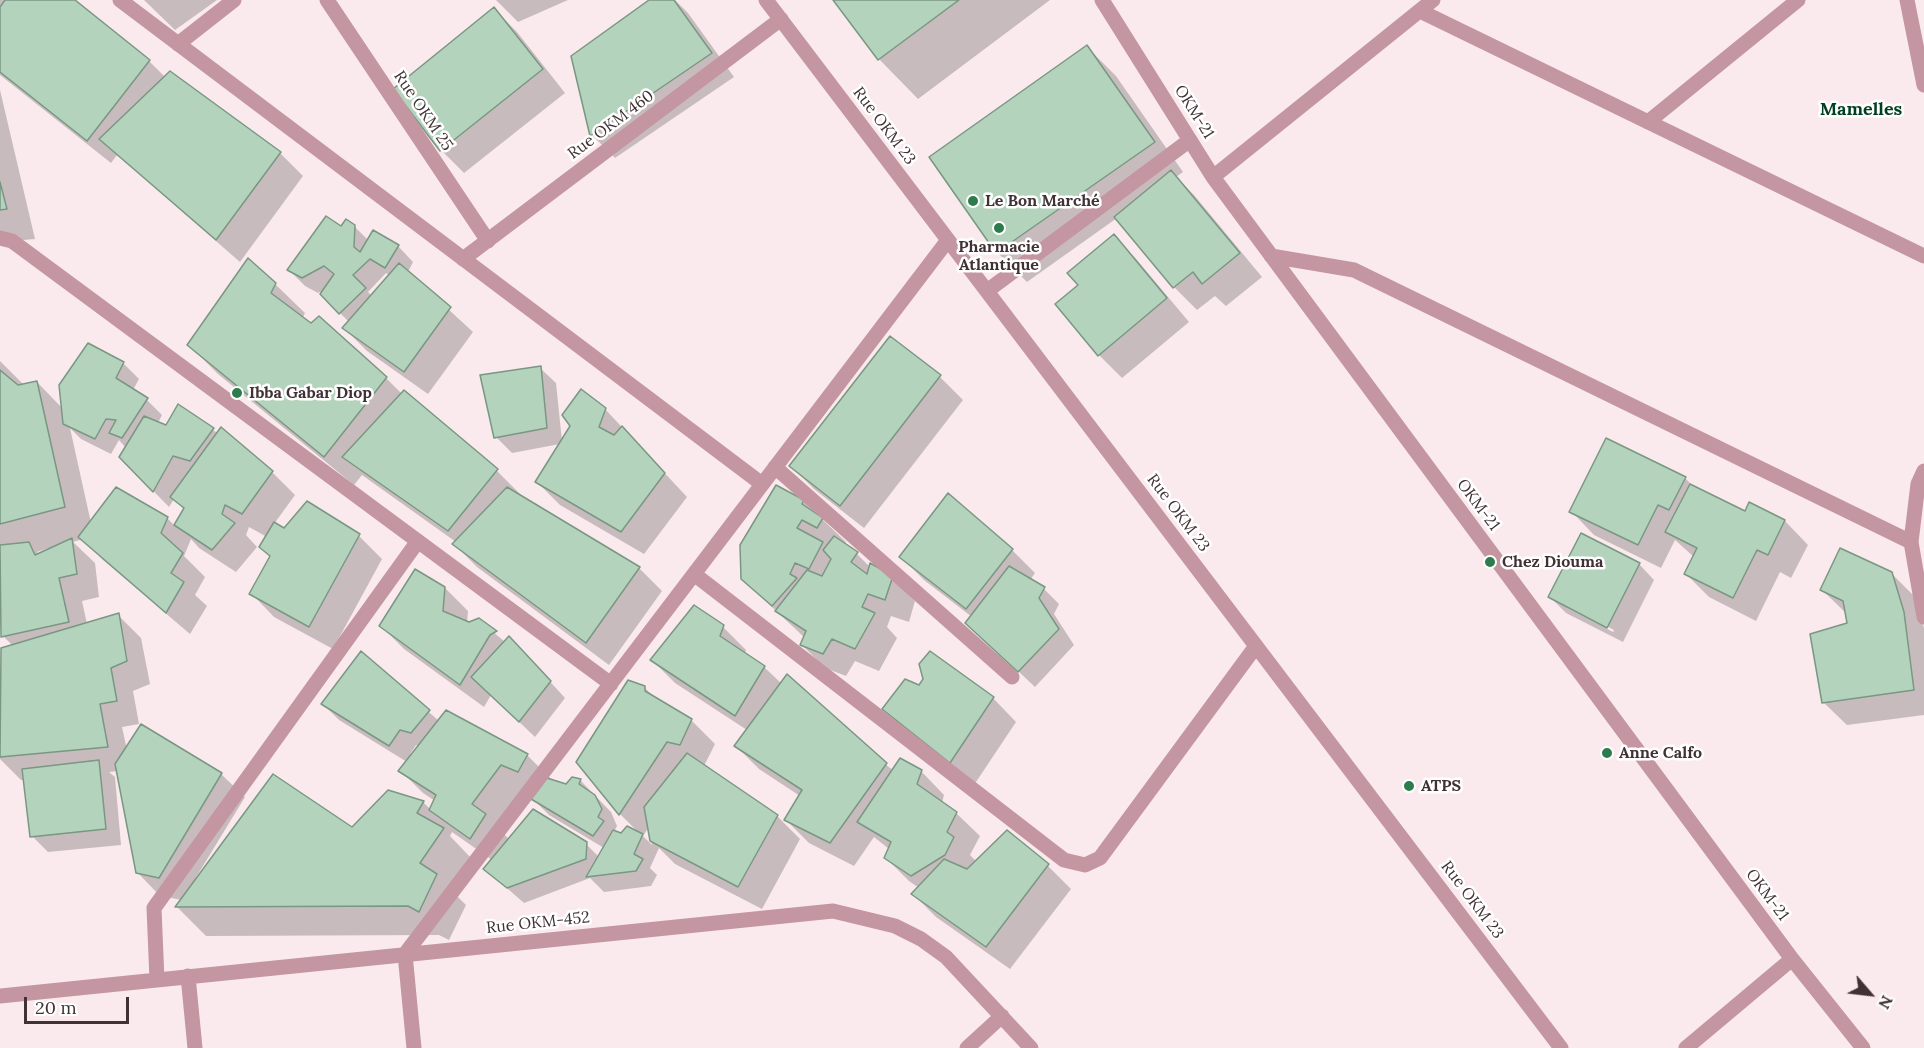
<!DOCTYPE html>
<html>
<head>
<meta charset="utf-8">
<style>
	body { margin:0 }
	#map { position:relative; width:1924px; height:1048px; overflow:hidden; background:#faeaee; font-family:Lora,serif }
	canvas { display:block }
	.north { position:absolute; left:1840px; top:964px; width:60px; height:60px; -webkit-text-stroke:4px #fff; paint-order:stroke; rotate:118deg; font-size:16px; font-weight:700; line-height:24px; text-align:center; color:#403135 }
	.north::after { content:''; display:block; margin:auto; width:21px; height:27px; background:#403135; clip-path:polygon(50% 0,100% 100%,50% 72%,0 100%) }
	.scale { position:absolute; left:24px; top:997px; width:105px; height:27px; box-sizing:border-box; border:3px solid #403135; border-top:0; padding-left:8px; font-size:18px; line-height:21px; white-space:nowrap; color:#403135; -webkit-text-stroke:4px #fff; paint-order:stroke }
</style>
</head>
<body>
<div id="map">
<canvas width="1924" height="1048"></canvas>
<div class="north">N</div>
<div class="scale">20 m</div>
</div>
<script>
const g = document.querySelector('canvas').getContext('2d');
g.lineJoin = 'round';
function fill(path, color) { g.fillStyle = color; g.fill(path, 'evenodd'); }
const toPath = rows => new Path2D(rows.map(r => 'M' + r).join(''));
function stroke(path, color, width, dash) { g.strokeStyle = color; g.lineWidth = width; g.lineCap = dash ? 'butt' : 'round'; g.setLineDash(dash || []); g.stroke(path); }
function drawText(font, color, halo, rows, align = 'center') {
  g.font = font + ' Lora,serif'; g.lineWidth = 5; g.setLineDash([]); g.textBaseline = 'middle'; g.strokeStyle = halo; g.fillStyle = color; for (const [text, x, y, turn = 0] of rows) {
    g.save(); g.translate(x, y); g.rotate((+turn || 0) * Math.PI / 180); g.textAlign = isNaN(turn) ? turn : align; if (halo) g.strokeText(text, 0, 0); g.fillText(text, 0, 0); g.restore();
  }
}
const shadow = toPath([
	[0,0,73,0,149,61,166,78,280,153,303,176,240,262,117,155,111,163,0,75],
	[144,0,217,0,175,30],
	[496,0,568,0,518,22],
	[652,0,675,0,688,13,734,77,615,158,592,135,573,57],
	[835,0,1050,0,918,99,879,59],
	[494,9,517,32,565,93,464,173,441,150],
	[1087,47,1116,76,1183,172,1176,177,1194,195,1262,277,1226,306,1215,296,1197,310,1174,287,1117,218,1027,282,998,253,931,157],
	[0,90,35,239,0,242],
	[354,226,369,241,398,246,413,262,408,272,473,332,428,394,367,351,344,328,349,322,321,294,325,289,318,293,305,286,289,270,341,229],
	[386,273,390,276,372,296,368,292],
	[1114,236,1137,260,1189,322,1122,378,1099,355,1080,285],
	[275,284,305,313,302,319,386,378,402,394,404,392,497,471,520,494,518,496,639,568,662,591,609,665,477,567,454,544,456,542,362,475,354,485,218,374,189,345],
	[0,361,24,385,37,382,63,409,123,363,139,379,133,390,147,400,162,415,158,423,166,427,213,430,272,472,295,495,274,524,285,530,307,503,359,536,382,559,333,649,274,617,251,593,271,557,267,537,249,527,246,535,257,547,236,572,199,548,191,539,184,556,205,577,195,595,207,606,190,634,103,560,83,539,73,542,95,563,99,597,82,601,87,624,118,615,141,638,150,684,133,691,139,724,122,727,127,750,221,774,245,797,195,879,197,881,352,829,423,802,431,810,435,801,423,793,400,770,407,762,339,720,323,704,361,653,439,721,446,712,528,756,551,779,549,781,566,786,580,780,611,812,617,826,614,832,622,835,638,832,620,814,578,761,644,687,658,701,692,721,715,744,704,766,777,816,800,839,762,909,675,864,659,848,650,868,657,875,651,886,604,892,590,878,524,903,485,869,492,860,452,832,450,836,472,859,451,890,466,905,449,940,439,935,206,936,177,907,182,900,160,896,137,872,118,771,109,772,115,777,121,845,48,852,32,836,25,780,21,780,0,759,2,649,13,646,3,636,0,622],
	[70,428,81,439,111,454,119,440,126,448,120,457,169,507,174,499,185,510,175,526,167,518,91,523],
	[49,548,50,550,40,555,37,552],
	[416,745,419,746,412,756,410,754],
	[538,793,533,799,549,815,604,848,599,857,586,844,509,839,496,826],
	[649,827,652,845,643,836],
	[540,368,556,383,562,441,605,409,687,497,644,554,560,505,537,482,560,444,512,453,496,437],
	[940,377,963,400,864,528,814,489,791,466],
	[1685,478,1695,488,1746,513,1750,504,1785,521,1808,545,1791,578,1780,572,1756,621,1709,597,1686,574,1694,557,1675,540,1661,568,1594,535,1571,511],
	[948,496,1012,550,1035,573,1030,580,1044,589,1059,604,1054,614,1074,645,1035,687,983,638,972,617,924,580,901,557],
	[803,501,846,542,844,545,857,554,870,567,892,577,915,601,909,622,891,616,887,627,897,638,879,671,855,661,846,676,825,668,802,645,805,638,742,579],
	[1639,564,1654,580,1623,642,1566,613,1550,597],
	[1567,605,1614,630,1613,632,1567,608],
	[1891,573,1914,596,1924,628,1924,715,1847,725,1823,702,1849,624,1847,614,1822,590],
	[445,588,468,611,467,623,479,620,505,642,524,653,565,698,535,737,491,695,484,707,404,649,381,626],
	[723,627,746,650,745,654,764,667,782,684,894,771,921,771,944,795,942,803,956,813,980,836,970,855,977,862,1007,832,1048,866,1071,889,1010,969,936,917,913,894,919,888,909,881,886,858,889,849,874,837,854,866,809,843,786,820,800,796,759,769,736,746,747,730,675,683,652,660],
	[919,687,993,698,1016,722,974,785,907,732,884,709]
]);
const building = toPath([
	[5,0,75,0,150,60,87,141,0,72,0,7,5,0],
	[649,0,674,0,712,53,590,136,571,56,649,0],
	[833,0,959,0,878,60,833,0],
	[494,7,543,69,440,151,393,89,494,7],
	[1087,45,1155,142,996,253,929,157,1087,45],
	[170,71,281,152,216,240,99,139,170,71],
	[1171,170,1240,253,1202,284,1193,272,1173,288,1114,217,1171,170],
	[0,182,7,209,0,210,0,182],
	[326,216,341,226,346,219,355,225,354,247,360,252,373,230,399,245,385,268,370,259,353,275,366,288,339,314,320,294,334,274,324,266,302,278,287,270,326,216],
	[1114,234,1167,298,1098,356,1055,304,1078,285,1067,273,1114,234],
	[248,258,276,283,271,293,311,323,319,316,387,377,324,457,187,345,248,258],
	[399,263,451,307,404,372,342,328,399,263],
	[890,336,941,375,840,506,789,466,890,336],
	[88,343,124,362,116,378,148,398,122,438,109,433,116,420,106,419,95,439,63,424,59,385,88,343],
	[541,366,547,428,494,438,480,375,541,366],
	[0,370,18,385,37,381,65,507,0,524,0,370],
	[581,389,606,408,599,427,614,435,622,426,665,473,621,532,535,482,570,426,562,415,581,389],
	[404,390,498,469,448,531,342,457,404,390],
	[178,404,214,428,190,461,173,456,153,492,119,457,144,416,166,425,178,404],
	[221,427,273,471,242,514,225,505,222,514,235,523,212,550,174,525,184,508,170,497,221,427],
	[1606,438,1686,477,1669,510,1658,505,1638,545,1569,512,1606,438],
	[1690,484,1745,511,1749,502,1785,520,1768,555,1757,550,1733,598,1684,574,1697,548,1665,532,1690,484],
	[776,485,804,500,802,504,823,518,817,528,802,520,797,528,823,542,809,569,795,563,790,574,797,578,772,606,741,579,740,545,776,485],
	[116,487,168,517,161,533,183,553,171,573,184,582,166,613,78,537,116,487],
	[507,487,640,567,586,643,452,544,507,487],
	[948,493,1013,549,966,609,899,557,948,493],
	[307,501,360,534,309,627,249,594,270,556,259,547,274,522,284,528,307,501],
	[1581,533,1640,563,1607,628,1548,597,1581,533],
	[834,536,858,552,851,562,867,574,870,563,893,576,885,600,868,594,862,607,875,613,855,649,832,639,823,654,800,645,806,631,775,611,807,570,822,576,831,559,823,550,834,536],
	[72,538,77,574,59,578,69,622,1,637,0,545,29,542,35,555,72,538],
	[1840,548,1892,572,1904,612,1914,690,1822,703,1810,634,1847,623,1843,601,1820,590,1840,548],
	[1009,566,1045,587,1039,598,1059,629,1018,672,965,623,1009,566],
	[415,569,445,587,443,611,469,622,479,618,497,631,490,635,460,685,379,626,415,569],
	[694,605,724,625,720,636,765,666,735,716,650,660,694,605],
	[119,613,127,661,111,668,117,701,100,704,108,747,0,757,1,648,119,613],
	[509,636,551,681,519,722,471,677,509,636],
	[361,651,430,710,411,733,400,730,389,746,321,704,361,651],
	[930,651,994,697,950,763,882,709,905,679,919,685,923,679,919,664,930,651],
	[787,674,887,763,830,843,784,820,802,790,734,746,787,674],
	[628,680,645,686,645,691,692,719,680,745,667,742,619,815,576,762,628,680],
	[446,710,528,754,518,772,501,765,472,804,486,814,470,839,429,810,436,795,398,771,446,710],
	[141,724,222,773,159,878,136,873,115,764,141,724],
	[687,753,778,815,738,887,650,841,644,807,687,753],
	[900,758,922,770,917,784,957,812,947,832,954,837,945,855,911,876,884,858,891,842,857,822,900,758],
	[99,760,106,829,30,837,22,769,99,760],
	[273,774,352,827,388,790,424,801,417,813,444,828,420,863,437,874,419,912,408,906,175,907,273,774],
	[572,777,581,779,579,784,595,795,602,809,598,817,604,821,593,836,531,799,547,778,566,784,572,777],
	[533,809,587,842,586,859,507,888,483,869,533,809],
	[627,826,643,834,634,854,643,859,636,871,586,877,613,830,621,833,627,826],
	[1007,830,1049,864,986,947,911,894,944,859,967,869,1007,830]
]);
const minor = toPath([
	[120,0,762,484],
	[327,0,488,241],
	[766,0,1561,1048],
	[1102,0,1213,177,1792,959,1863,1048],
	[1907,0,1924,85],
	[1420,11,1924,256],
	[178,44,234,0],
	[1648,122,1798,0],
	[1213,177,1433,0],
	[0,238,12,241,611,684],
	[1271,256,1354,270,1911,542],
	[463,259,781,19],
	[987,291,1190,140],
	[775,467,1012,677],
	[1924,471,1918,484,1911,542,1924,617],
	[694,574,1064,860,1085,865,1100,858,1256,646],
	[188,976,195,1048],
	[157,980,154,908,418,541],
	[0,996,833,911,895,926,921,939,946,957,1031,1048],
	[414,1048,405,954,948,240],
	[967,1048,1002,1016],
	[1686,1048,1792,959]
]);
const markers = [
	[973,201,6,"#2c7c4d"],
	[999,228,6,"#2c7c4d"],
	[237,393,6,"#2c7c4d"],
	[1490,562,6,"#2c7c4d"],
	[1607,753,6,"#2c7c4d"],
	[1409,786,6,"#2c7c4d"]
];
const streetNames = [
	["Rue OKM 25",423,111,56],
	["OKM-21",1194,112,58],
	["Rue OKM 460",611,125,-37],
	["Rue OKM 23",884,126,53],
	["OKM-21",1478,505,53],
	["Rue OKM 23",1178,513,53],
	["OKM-21",1767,895,53],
	["Rue OKM 23",1472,900,53],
	["Rue OKM-452",538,923,-6]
];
const poiNames = [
	["Le Bon Marché",985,201],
	["Pharmacie",999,247,"center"],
	["Atlantique",999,265,"center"],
	["Ibba Gabar Diop",249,393],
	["Chez Diouma",1502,562],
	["Anne Calfo",1619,753],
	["ATPS",1421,786]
];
const neighbourhoodNames = [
	["Mamelles",1861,110]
];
fill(shadow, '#0003');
fill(building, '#b4d3bd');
stroke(building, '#799782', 1.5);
stroke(minor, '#c496a1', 15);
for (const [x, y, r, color] of markers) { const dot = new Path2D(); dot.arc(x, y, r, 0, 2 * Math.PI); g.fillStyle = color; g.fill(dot); stroke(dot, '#fff', 2); }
drawText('16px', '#403135', '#fff', streetNames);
drawText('bold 16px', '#403135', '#fff', poiNames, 'left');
drawText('bold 18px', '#013f20', '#fff', neighbourhoodNames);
</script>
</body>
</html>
